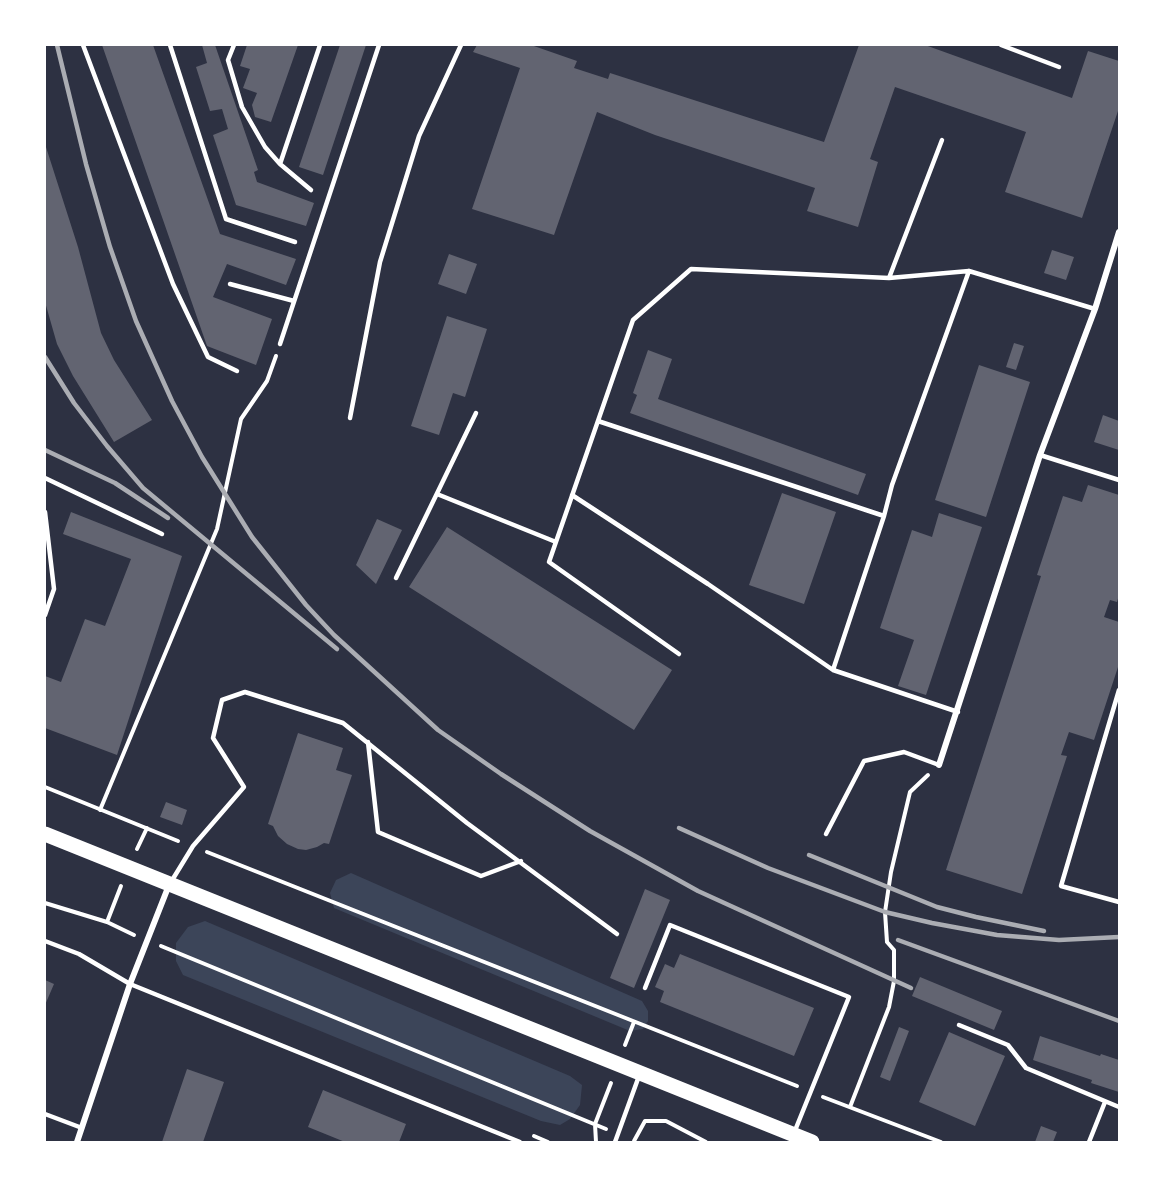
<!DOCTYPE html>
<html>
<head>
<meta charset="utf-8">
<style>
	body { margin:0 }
	#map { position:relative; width:1164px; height:1187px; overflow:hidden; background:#2d3142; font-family:"Sofia Sans Condensed",sans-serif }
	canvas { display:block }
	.frame { position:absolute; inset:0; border:46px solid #fff; pointer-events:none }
</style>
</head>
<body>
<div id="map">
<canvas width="1164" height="1187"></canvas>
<div class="frame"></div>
</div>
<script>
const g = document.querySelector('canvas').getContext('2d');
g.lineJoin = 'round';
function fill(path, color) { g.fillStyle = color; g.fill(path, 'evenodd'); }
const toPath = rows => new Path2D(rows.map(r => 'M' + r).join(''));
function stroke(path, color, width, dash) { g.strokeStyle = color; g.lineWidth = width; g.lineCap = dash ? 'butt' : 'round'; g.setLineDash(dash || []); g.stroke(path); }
const green = toPath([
	[351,873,642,1001,648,1011,648,1021,643,1029,630,1031,334,908,330,893,336,880],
	[205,921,570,1076,582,1085,580,1105,570,1119,560,1125,541,1121,183,975,176,961,176,943,188,927]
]);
const building = toPath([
	[102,45,153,45,220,234,296,259,286,285,227,264,213,297,272,319,256,365,207,346],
	[202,45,215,45,258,170,254,172,257,182,314,203,306,226,236,205,213,135,228,129,222,109,210,111,196,67,207,63],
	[247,45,298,45,271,122,255,117,252,105,257,93,243,88,250,69,240,66],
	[340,45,366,45,323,175,299,167],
	[477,45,531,45,577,61,574,68,608,79,610,73,824,142,859,45,925,45,1072,98,1088,51,1119,61,1119,108,1082,218,1005,192,1026,132,895,87,870,159,878,162,858,227,807,211,815,188,655,135,597,112,554,235,472,209,520,68,473,52],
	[45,144,78,247,101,333,114,360,152,420,114,442,73,376,57,344,45,302],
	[1052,250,1074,257,1066,280,1044,273],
	[449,254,477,264,466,294,438,284],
	[447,316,487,329,465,397,453,393,439,435,411,426],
	[1014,343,1024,346,1016,370,1006,367],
	[648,350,672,359,658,399,866,474,858,495,630,413,637,395,633,393],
	[979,365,1030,382,986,517,935,500],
	[1103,415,1119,421,1119,450,1094,442],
	[1088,485,1119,495,1119,595,1117,602,1110,600,1104,617,1119,622,1119,664,1094,740,1069,732,1061,755,1067,756,1022,894,946,870,1041,576,1037,575,1063,496,1082,502],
	[782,493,836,512,804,604,749,585],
	[71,512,182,556,117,755,45,728,45,676,61,682,85,619,105,626,131,559,63,534],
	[939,513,982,527,926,695,898,686,914,640,880,628,912,530,932,537],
	[377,519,402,530,376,584,356,565],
	[447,527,672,670,634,730,409,587],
	[298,733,343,748,336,770,352,775,329,844,324,843,317,847,306,850,298,849,287,844,278,836,273,826,268,824],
	[166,802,187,810,182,825,160,817],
	[645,889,670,900,634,988,610,978],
	[680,954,814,1008,794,1056,660,1002,664,991,655,987,665,964,674,968],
	[920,977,1002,1011,994,1030,912,996],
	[45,980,54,984,45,1005],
	[899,1027,909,1031,890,1081,880,1077],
	[949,1032,1005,1056,975,1126,919,1102],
	[1040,1036,1100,1056,1101,1054,1119,1060,1119,1092,1091,1083,1092,1080,1033,1060],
	[187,1069,224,1082,203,1142,162,1142],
	[323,1090,406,1124,399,1142,345,1142,308,1127],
	[1041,1126,1057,1132,1053,1142,1035,1142]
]);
const path = toPath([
	[45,787,178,841],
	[100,810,217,529,241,419,267,381,276,356],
	[137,849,147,828],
	[207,852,797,1086],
	[45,903,107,922,134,935],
	[107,922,121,886],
	[161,946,606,1129],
	[625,1045,634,1022],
	[823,1097,941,1142],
	[850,1107,889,1007,894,981,894,950,887,942,885,912,891,872,910,792,928,775],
	[534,1136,548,1142],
	[634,1141,645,1121,666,1121,706,1142],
	[596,1142,595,1124,611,1083]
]);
const service = toPath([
	[83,45,173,284,208,357,237,371],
	[170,45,226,219,295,242],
	[234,45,228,60,242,107,265,147,280,164,311,190],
	[1001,45,1059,67],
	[280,164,320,45],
	[889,278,942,140],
	[230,284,294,301],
	[280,344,379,45],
	[350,418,380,262,419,136,461,45],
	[598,421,884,516],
	[1040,455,1119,480],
	[45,478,162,534],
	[437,494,556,542],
	[572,495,708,584,833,670,958,712],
	[45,512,54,589,45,615],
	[396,578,476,413],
	[679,654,549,562,633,320,691,269,889,278,969,271,1095,309],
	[833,670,884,516,892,485,969,271],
	[1119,690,1061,886,1119,902],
	[368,742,378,832,481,876,521,861],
	[826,834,864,761,904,752,939,765],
	[171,882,193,846,244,787,213,738,222,700,245,692,343,723,467,823,617,934],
	[45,941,79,954,130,984,520,1142],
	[645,988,670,925,849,997,794,1133],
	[959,1025,1008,1045,1026,1068,1119,1107],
	[45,1114,82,1128],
	[615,1142,639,1076],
	[1089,1142,1105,1102]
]);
const minor = toPath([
	[939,765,1040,455,1095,309,1119,232],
	[77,1142,130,984,169,885]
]);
const primary = toPath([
	[45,834,812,1142]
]);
const rail = toPath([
	[57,45,86,164,110,247,136,321,172,401,202,457,252,537,306,605,334,635,438,730,501,774,590,831,698,891,911,988],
	[45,357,74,403,107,446,143,488,337,649],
	[45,450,115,483,168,518],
	[679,828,768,868,885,912,932,923,997,935,1059,940,1119,937],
	[809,855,937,907,976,917,1044,931],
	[898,940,1119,1021]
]);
fill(green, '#3c4559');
fill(building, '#626471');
stroke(path, '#fff', 4);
stroke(service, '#fff', 4.5);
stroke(minor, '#fff', 6);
stroke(primary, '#fff', 15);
stroke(rail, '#abadb3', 4.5);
</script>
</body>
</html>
